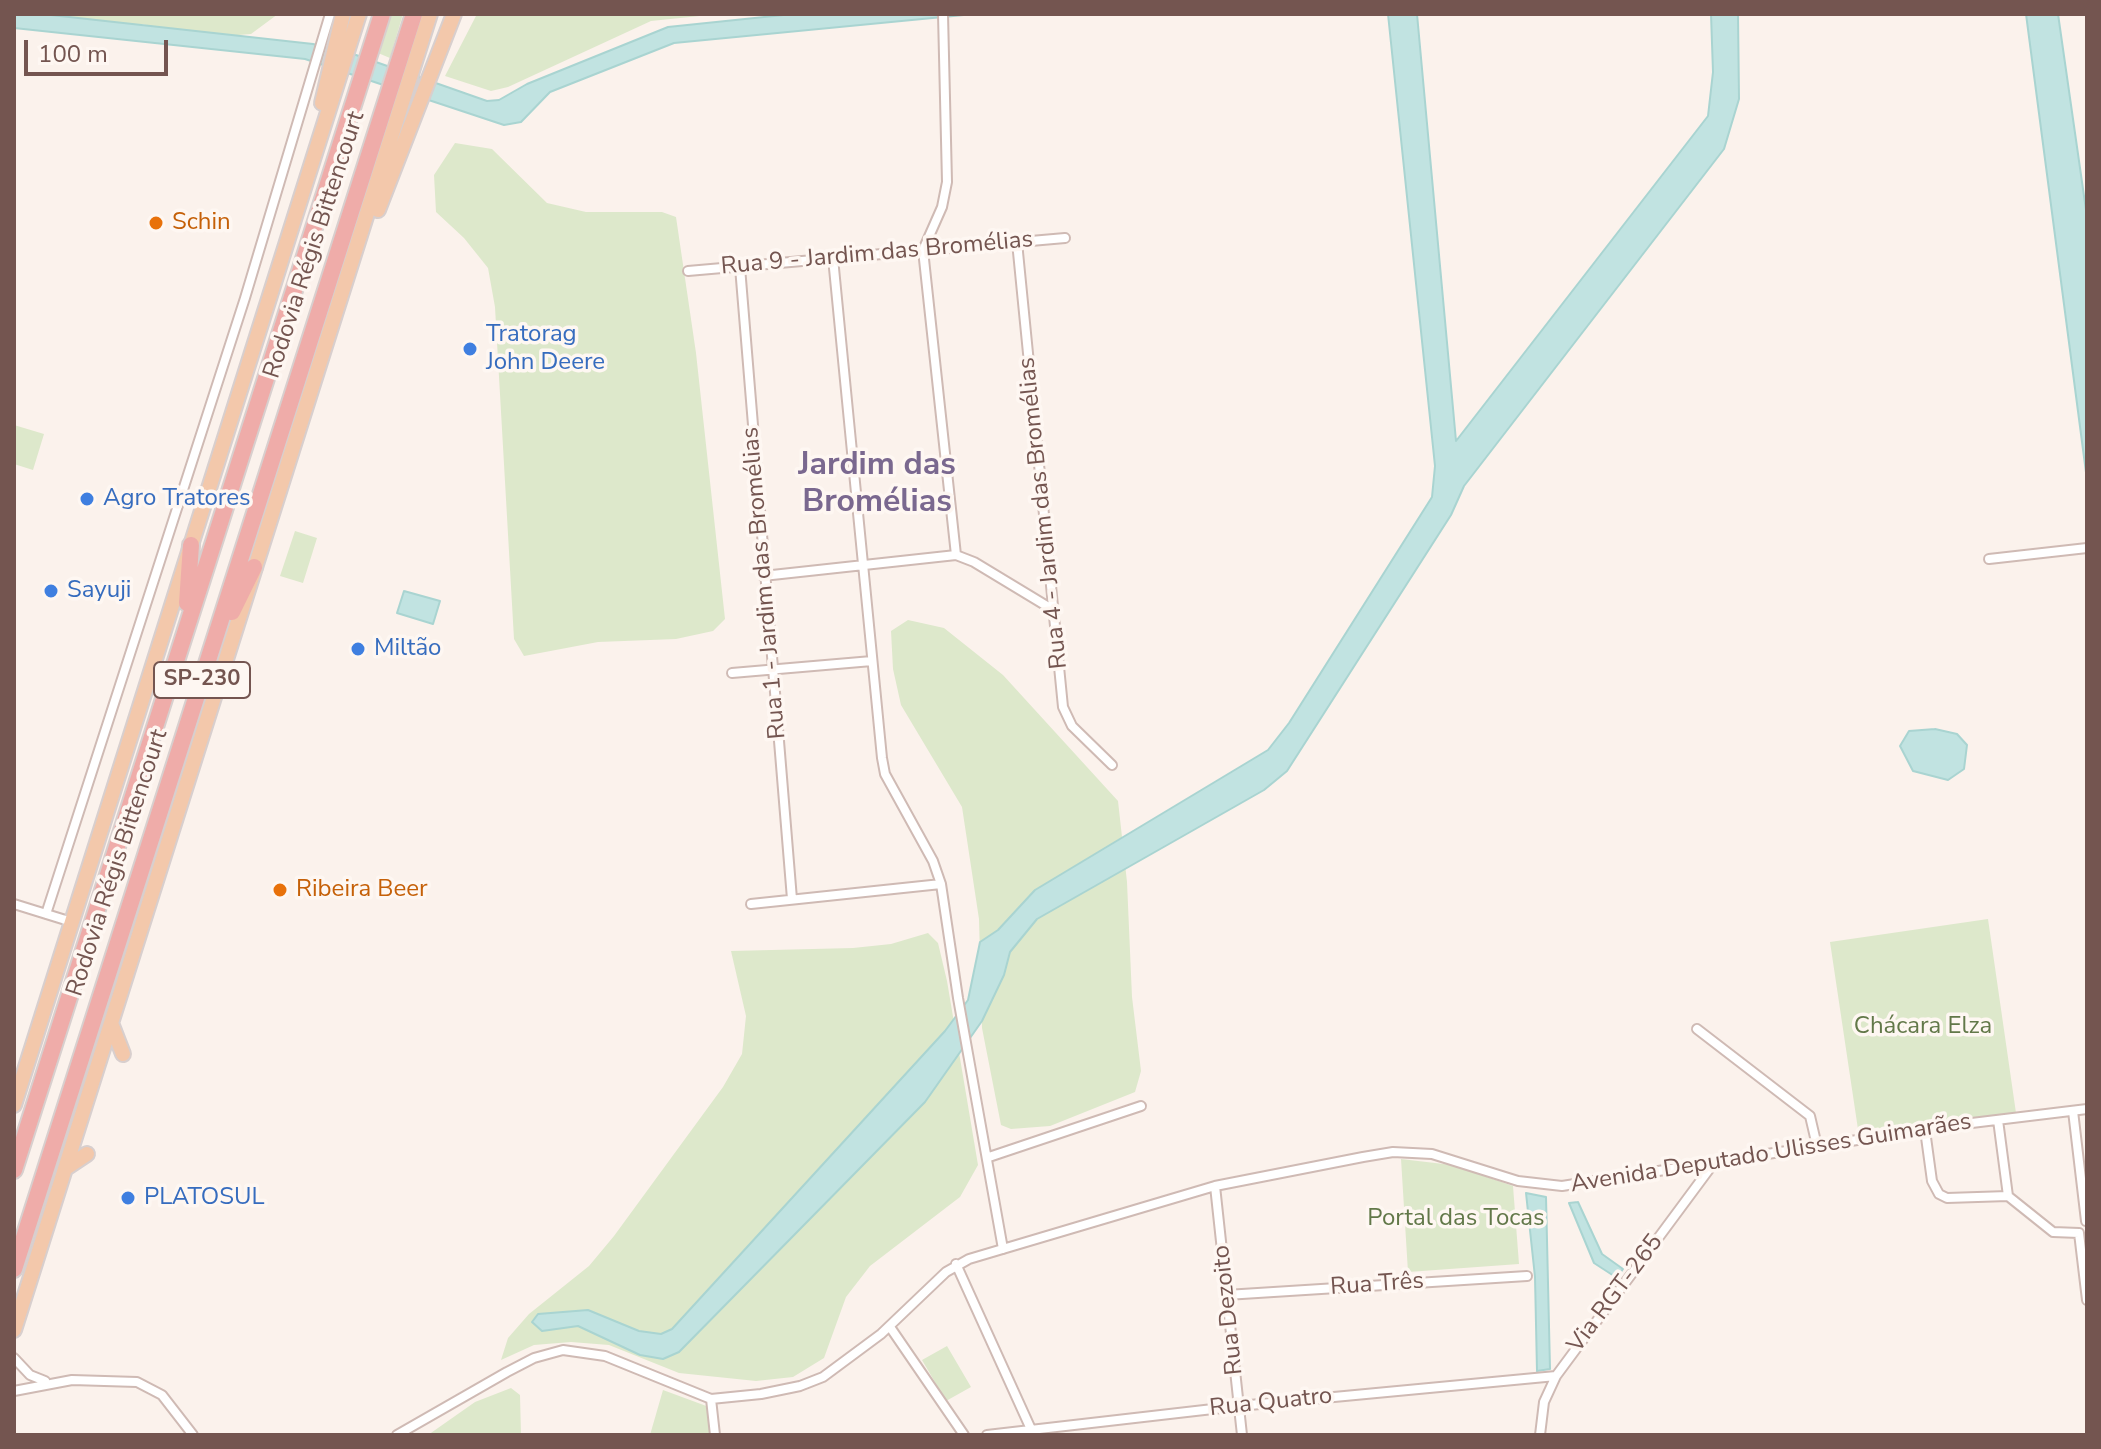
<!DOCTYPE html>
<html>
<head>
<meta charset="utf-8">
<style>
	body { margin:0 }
	#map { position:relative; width:2101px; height:1449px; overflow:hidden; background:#fbf2ec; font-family:"Nunito Sans",sans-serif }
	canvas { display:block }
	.frame { position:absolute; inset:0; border:16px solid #745550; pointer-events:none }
	.scale { position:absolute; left:24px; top:40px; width:144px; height:36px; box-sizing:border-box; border:4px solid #745550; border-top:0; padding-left:10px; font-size:24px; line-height:28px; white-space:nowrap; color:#745550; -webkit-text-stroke:6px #fef7f2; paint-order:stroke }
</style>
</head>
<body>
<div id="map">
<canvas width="2101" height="1449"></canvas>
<div class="frame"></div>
<div class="scale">100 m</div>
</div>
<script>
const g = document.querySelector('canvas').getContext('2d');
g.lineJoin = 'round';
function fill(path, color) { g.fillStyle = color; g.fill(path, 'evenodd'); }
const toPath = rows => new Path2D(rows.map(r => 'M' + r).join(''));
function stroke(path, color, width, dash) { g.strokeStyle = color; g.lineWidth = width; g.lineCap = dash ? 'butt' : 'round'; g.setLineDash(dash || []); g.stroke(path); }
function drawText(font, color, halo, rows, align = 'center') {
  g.font = font + ' "Nunito Sans",sans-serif'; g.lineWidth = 7; g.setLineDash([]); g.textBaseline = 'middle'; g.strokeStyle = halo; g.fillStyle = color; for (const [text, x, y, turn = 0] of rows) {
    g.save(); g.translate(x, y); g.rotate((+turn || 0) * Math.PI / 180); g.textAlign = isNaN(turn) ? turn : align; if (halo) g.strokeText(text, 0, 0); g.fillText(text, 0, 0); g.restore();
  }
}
const green = toPath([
	[19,14,278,14,251,34,214,37,141,24,102,24],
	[391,14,403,14,390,58,378,53],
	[477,14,719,14,651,21,508,87,491,91,445,76],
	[455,143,492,149,547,203,586,212,662,212,676,217,696,353,725,619,713,631,676,639,598,642,524,656,514,639,495,307,488,268,464,238,436,212,434,175],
	[14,425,44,434,33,470,14,464],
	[295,531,317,538,303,583,280,576],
	[908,620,944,628,1003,675,1118,801,1127,882,1132,997,1141,1071,1135,1092,1050,1126,1011,1129,1001,1125,982,1028,979,919,962,807,901,705,893,669,891,631],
	[1988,919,2016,1113,1859,1136,1830,942],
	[928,933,938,943,947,981,978,1165,960,1197,870,1266,846,1297,824,1358,793,1377,756,1381,679,1373,609,1345,571,1342,534,1345,501,1360,508,1338,529,1314,589,1266,614,1236,723,1087,742,1054,746,1016,731,951,853,948,891,944],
	[1401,1159,1452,1165,1513,1186,1519,1264,1408,1272],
	[947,1346,971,1387,946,1401,922,1360],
	[511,1388,520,1395,521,1435,428,1435,475,1402],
	[663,1390,709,1407,712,1435,650,1435]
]);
const water = toPath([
	[14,14,42,14,313,44,356,55,487,101,499,100,527,84,668,27,793,14,974,14,674,43,550,92,521,122,504,125,305,59,14,28,14,14],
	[1388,14,1417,14,1456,441,1708,116,1713,72,1711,14,1738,14,1739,99,1724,149,1464,486,1451,515,1287,771,1264,790,1037,919,1010,952,1004,975,982,1021,925,1102,679,1352,663,1359,640,1355,578,1326,542,1331,532,1322,538,1314,588,1310,639,1331,661,1334,672,1329,945,1031,968,1000,980,942,998,930,1035,890,1268,750,1289,723,1432,497,1435,466,1388,14],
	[2026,14,2058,14,2087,217,2087,480,2026,14],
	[404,591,440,601,433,624,397,613,404,591],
	[1935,729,1957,734,1967,745,1964,769,1948,780,1913,771,1900,746,1909,731,1935,729],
	[1526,1193,1546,1197,1550,1369,1537,1371,1535,1277,1526,1193],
	[1578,1202,1602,1254,1623,1269,1617,1278,1594,1263,1569,1203,1578,1202]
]);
const street = toPath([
	[943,14,947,182,942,207,923,250,956,555],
	[1017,242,1063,707,1072,726,1112,765],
	[833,258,882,758,885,774,933,861,941,884,958,998,1003,1249],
	[740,267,792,899],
	[688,271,1065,238],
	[1989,559,2087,548],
	[763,576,956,555,974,562,1055,611],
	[732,673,872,661],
	[14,904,72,922],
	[751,904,941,884],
	[46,914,245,298,330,14],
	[1697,1029,1810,1116,1817,1146],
	[2073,1111,2086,1221],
	[1998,1120,2008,1196],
	[1925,1130,1932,1181,1939,1194,1947,1198,2008,1196,2053,1232,2079,1233],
	[989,1157,1141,1106],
	[1215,1186,1242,1435],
	[2079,1233,2087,1300],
	[956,1264,1030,1427],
	[1226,1295,1527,1276],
	[890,1327,964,1435],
	[14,1358,30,1375,45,1381],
	[14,1391,72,1380,137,1382,162,1395,193,1435],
	[711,1399,715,1435],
	[397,1435,507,1372,534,1358,563,1350,605,1356,711,1399,761,1394,800,1386,823,1377,881,1334,946,1272,969,1259,1215,1186,1363,1157,1393,1152,1432,1154,1518,1181,1562,1186,1947,1126,2087,1109],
	[987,1435,1239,1406,1556,1376],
	[1540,1435,1544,1402,1556,1376,1713,1164]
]);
const primary = toPath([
	[322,103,343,14],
	[378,210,454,14],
	[111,1023,123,1054],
	[14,1105,359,14],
	[66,1168,87,1154],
	[14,1330,430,14]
]);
const highway = toPath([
	[187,603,191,545],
	[232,612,254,567],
	[14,1170,382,14],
	[14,1269,414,14]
]);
const markers = [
	[156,223,8,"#e8710a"],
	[470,349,8,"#3f7fe0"],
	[87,499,8,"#3f7fe0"],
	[51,591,8,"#3f7fe0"],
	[358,649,8,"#3f7fe0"],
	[280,890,8,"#e8710a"],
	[128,1198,8,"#3f7fe0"]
];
const shields = [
	[202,680,96]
];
const shieldNames = [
	["SP-230",202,680]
];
const foodNames = [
	["Schin",172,223],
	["Ribeira Beer",296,890]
];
const streetNames = [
	["Rodovia Régis Bittencourt",315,245,-72],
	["Rua 9 - Jardim das Bromélias",877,254,-5],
	["Rua 4 - Jardim das Bromélias",1044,513,-96],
	["Rua 1 - Jardim das Bromélias",765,583,-95],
	["Rodovia Régis Bittencourt",118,863,-72],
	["Avenida Deputado Ulisses Guimarães",1771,1154,-9],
	["Rua Três",1377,1285,-4],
	["Via RGT-265",1616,1294,-53],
	["Rua Dezoito",1229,1310,-96],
	["Rua Quatro",1271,1403,-6]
];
const shopNames = [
	["Tratorag",486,335],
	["John Deere",486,363],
	["Agro Tratores",103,499],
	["Sayuji",67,591],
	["Miltão",374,649],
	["PLATOSUL",144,1198]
];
const parkNames = [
	["Chácara Elza",1923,1027],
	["Portal das Tocas",1456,1219]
];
const districtNames = [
	["Jardim das",877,466],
	["Bromélias",877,503]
];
fill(green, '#dde8cb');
fill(water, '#c1e3e1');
stroke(water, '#a9d4d1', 2);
stroke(street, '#cfbab4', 12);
stroke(primary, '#d8cfce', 18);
stroke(highway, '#d8cfce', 20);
stroke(street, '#fff', 8);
stroke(primary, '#f3c8ab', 14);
stroke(highway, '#efaca9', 16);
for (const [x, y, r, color] of markers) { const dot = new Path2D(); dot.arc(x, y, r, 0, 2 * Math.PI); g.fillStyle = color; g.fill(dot); stroke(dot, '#fef7f2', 3); }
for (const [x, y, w] of shields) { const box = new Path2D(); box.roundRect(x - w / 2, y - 18, w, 36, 6); g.fillStyle = '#fef7f2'; g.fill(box); stroke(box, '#745550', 2); }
drawText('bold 22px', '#745550', null, shieldNames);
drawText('24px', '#c56008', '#fef7f2', foodNames, 'left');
drawText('24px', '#745550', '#fef7f2', streetNames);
drawText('24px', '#366cbe', '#fef7f2', shopNames, 'left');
drawText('24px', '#627849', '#fef7f2', parkNames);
drawText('bold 32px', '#7a688f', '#fef7f2', districtNames);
</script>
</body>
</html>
